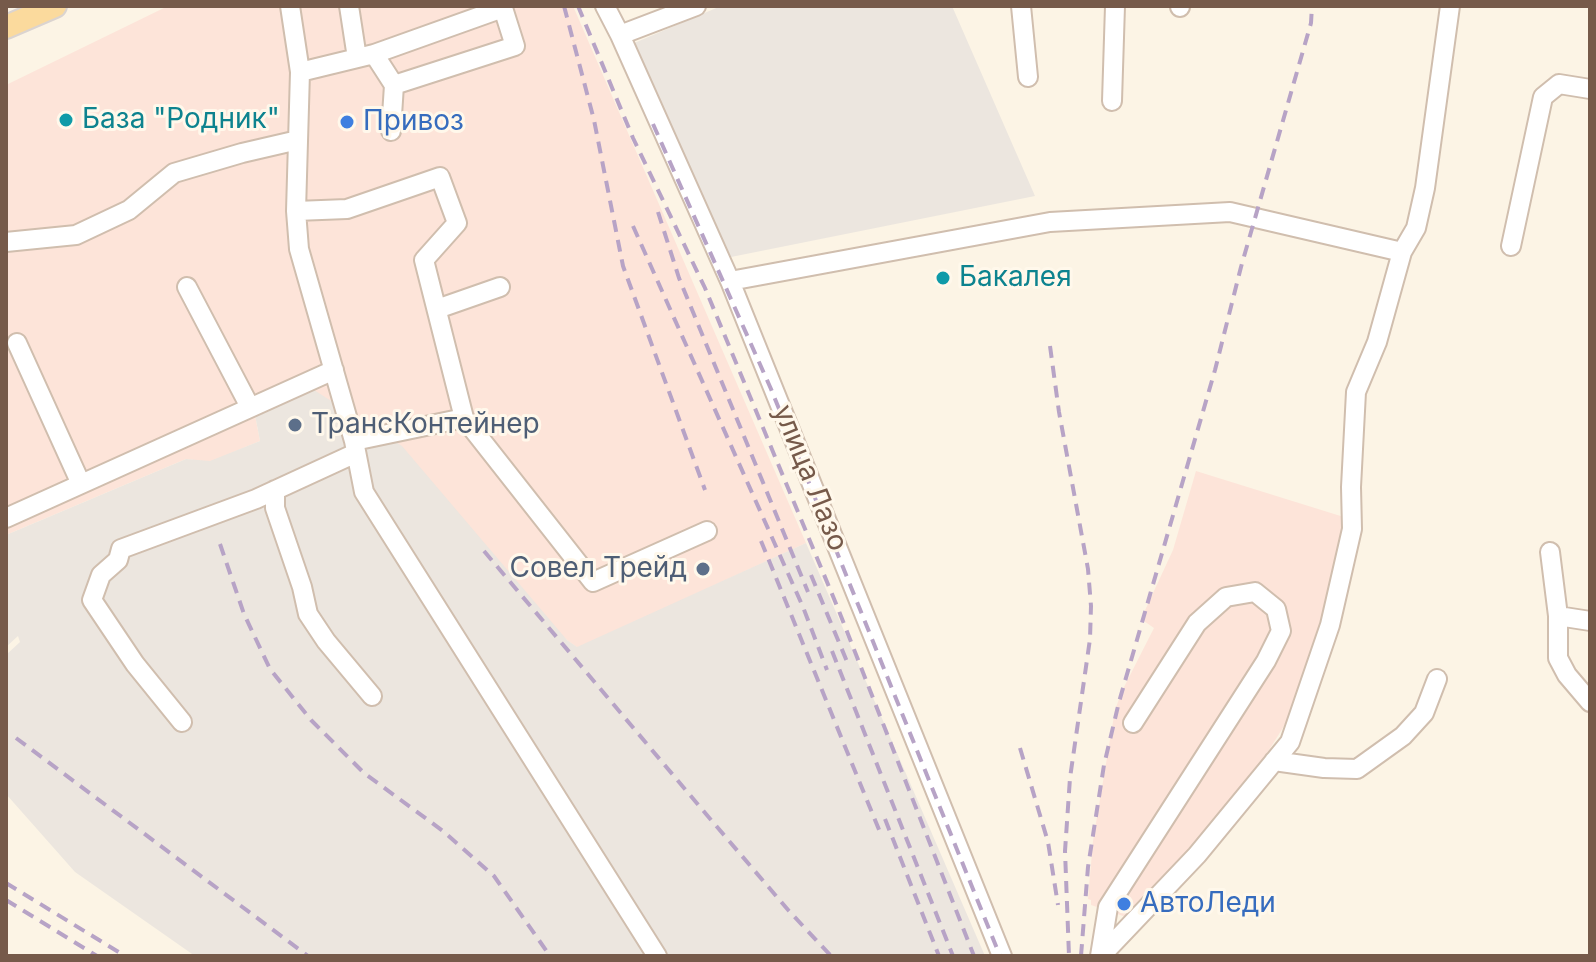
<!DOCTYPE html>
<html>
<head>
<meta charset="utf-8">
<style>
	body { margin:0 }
	#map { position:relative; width:1596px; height:962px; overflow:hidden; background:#fcf4e5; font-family:Inter,sans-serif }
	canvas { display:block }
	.frame { position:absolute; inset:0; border:8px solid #765a4a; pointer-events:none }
</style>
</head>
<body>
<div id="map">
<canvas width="1596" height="962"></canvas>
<div class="frame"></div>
</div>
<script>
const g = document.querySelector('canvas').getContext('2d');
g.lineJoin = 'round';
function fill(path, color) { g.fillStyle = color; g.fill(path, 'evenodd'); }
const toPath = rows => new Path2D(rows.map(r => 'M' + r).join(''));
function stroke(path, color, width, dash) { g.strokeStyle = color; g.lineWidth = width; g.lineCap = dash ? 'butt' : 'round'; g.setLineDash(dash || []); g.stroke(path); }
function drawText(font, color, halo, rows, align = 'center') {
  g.font = font + ' Inter,sans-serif'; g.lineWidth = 6; g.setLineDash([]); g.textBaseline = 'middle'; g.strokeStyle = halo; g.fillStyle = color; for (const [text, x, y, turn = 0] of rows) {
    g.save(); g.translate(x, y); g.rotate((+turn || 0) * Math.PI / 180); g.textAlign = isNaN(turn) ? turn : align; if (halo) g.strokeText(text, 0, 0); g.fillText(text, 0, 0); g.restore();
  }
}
const commercial = toPath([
	[168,6,573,6,806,543,578,648,255,415,260,441,210,462,186,459,6,535,6,85],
	[1196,471,1347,518,1340,559,1300,689,1284,726,1261,763,1169,874,1126,917,1091,905,1091,900,1088,899,1093,841,1115,710,1122,691,1154,628,1141,619,1173,550]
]);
const industrial = toPath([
	[721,6,952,6,1035,196,731,257,632,44],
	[314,390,402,446,567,640,577,647,806,543,985,956,195,956,75,872,6,794,6,655,20,642,18,636,6,647,6,535,186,459,210,461,260,441,255,415]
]);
const minor = toPath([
	[290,6,300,72,296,211,299,249,354,441,364,492,657,956],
	[349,6,357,58],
	[605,6,620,35,730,281,1002,956],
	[1021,6,1028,77],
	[1180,7,1180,6],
	[620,35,696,6],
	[300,72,374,54,503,8,515,46,394,85,374,54],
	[1112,101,1115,6],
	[391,131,394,85],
	[296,211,347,209,440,177,457,223,424,260,464,418,354,441],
	[6,242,76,235,129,210,174,173,242,153,298,140],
	[1511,246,1543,97,1559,84,1590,89],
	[730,281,1050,222,1230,212,1402,252],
	[187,287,250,407],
	[437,309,500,287],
	[17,343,81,484],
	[464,418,593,582,707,531],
	[275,490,275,508,302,587,308,614,326,641,372,696],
	[6,518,334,370],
	[1550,552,1558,616,1558,658,1567,675,1590,702],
	[1558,616,1590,621],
	[182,722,135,664,92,600,101,575,118,560,121,549,256,499,356,453],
	[1274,761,1324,768,1357,769,1403,736,1424,713,1437,679],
	[1100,956,1108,907,1266,661,1281,631,1276,609,1255,592,1226,597,1197,623,1133,723],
	[1101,956,1197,855,1290,742,1330,625,1352,529,1351,487,1356,392,1377,342,1402,252,1416,228,1425,188,1450,6]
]);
const major = toPath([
	[6,27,55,6]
]);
const rail = toPath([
	[564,6,594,120,623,266,705,490],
	[578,6,633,138,705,288,837,606,974,956],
	[653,124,771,389,1000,956],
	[658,212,679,278,808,592],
	[633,226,803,607,827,670],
	[1050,346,1059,412,1088,569,1091,606,1090,639,1070,778,1065,851,1069,956],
	[761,541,882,837],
	[220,544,244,614,270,669,311,720,364,773,443,831,494,876,550,956],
	[484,551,706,814,789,911,831,956],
	[811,575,848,664],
	[832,651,953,956],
	[16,738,308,956],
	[1020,748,1048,842,1058,905],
	[885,819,939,956],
	[6,883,125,956],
	[6,900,97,956],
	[1081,956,1088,867,1104,765,1119,702,1215,370,1241,267,1311,23,1312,6]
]);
const markers = [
	[66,120,8,"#0f9aa8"],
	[347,122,8,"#3f7fe0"],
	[943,278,8,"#0f9aa8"],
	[295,425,8,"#5c6f8a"],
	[703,569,8,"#5c6f8a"],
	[1124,904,8,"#3f7fe0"]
];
const cultureNames = [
	["База \"Родник\"",82,120],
	["Бакалея",959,278]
];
const shopNames = [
	["Привоз",363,122],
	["АвтоЛеди",1140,904]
];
const serviceNames = [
	["ТрансКонтейнер",311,425],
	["Совел Трейд",687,569,"right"]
];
const streetNames = [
	["улица Лазо",810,478,68]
];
fill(commercial, '#fde4d9');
fill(industrial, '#ece6df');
stroke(minor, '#d0beae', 22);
stroke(major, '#dbd4d0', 26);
stroke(minor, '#fff', 18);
stroke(major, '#fbda9d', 22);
stroke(rail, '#b7a3c6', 4, [12, 8]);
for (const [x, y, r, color] of markers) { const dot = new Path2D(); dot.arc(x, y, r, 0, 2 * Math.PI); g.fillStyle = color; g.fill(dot); stroke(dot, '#fff8eb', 3); }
drawText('28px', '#0d838f', '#fff8eb', cultureNames, 'left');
drawText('28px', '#366cbe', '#fff8eb', shopNames, 'left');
drawText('28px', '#4e5e75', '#fff8eb', serviceNames, 'left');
drawText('28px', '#765a4a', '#fff8eb', streetNames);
</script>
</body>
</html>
